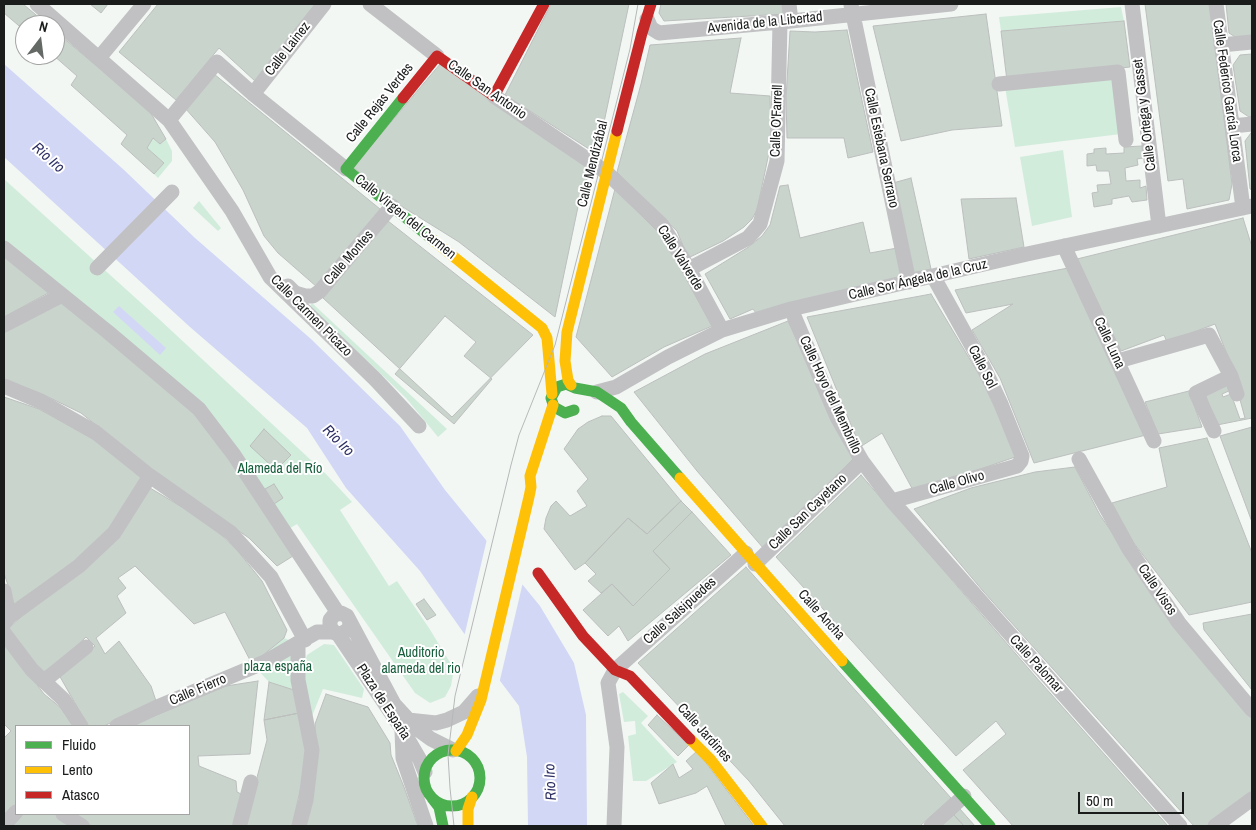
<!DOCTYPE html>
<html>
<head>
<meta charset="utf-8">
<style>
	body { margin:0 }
	#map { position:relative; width:1256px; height:830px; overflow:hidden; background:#f2f7f4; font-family:"Archivo Narrow",sans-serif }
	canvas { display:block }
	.frame { position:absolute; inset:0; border:5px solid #191c1a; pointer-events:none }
	.legend { position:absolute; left:15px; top:725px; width:175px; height:90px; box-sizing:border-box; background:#fff; border:1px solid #a3a4a3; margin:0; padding:6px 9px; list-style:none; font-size:15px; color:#191c1a }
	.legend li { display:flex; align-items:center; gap:10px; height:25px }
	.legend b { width:25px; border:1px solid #a3a4a3 }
	.north { position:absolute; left:15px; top:15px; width:50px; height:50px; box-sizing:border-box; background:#fff; border:1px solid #a3a4a3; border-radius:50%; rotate:15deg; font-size:14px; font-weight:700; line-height:20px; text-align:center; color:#191c1a }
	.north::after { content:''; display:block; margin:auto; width:18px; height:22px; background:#656966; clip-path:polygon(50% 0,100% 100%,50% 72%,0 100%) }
	.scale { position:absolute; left:1078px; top:792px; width:106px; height:22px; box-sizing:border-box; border:2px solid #191c1a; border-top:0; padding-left:6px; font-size:15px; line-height:18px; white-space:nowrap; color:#191c1a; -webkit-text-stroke:4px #fff; paint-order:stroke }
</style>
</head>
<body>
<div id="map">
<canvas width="1256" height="830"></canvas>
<div class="frame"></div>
<ul class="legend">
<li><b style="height:6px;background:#4caf50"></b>Fluido</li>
<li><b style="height:6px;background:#ffc107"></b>Lento</li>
<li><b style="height:6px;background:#c62828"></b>Atasco</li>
</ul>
<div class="north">N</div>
<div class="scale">50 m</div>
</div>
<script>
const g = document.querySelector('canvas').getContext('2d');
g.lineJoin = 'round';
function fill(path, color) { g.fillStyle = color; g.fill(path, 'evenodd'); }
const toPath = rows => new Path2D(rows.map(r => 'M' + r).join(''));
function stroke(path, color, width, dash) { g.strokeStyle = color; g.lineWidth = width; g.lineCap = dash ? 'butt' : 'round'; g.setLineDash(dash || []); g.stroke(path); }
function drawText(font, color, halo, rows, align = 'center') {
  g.font = font + ' "Archivo Narrow",sans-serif'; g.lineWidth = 4; g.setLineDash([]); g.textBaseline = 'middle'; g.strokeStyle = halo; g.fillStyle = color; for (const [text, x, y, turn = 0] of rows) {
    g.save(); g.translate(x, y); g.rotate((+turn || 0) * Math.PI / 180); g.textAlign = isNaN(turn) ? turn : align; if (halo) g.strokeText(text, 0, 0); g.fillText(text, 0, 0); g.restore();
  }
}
const green = toPath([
	[1121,7,1124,21,1001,31,999,17],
	[1116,75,1121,134,1015,147,1005,87],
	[153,138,160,144,166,139,172,151,172,161,158,178,154,174,164,163,147,148],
	[1063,150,1072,217,1032,226,1020,157],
	[4,179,160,320,326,474,352,502,340,510,389,586,397,581,429,628,454,669,451,686,445,697,430,703,415,693,297,524,287,530,4,248],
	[199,201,221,228,218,231,193,208],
	[312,303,447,429,438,437,406,398,310,306],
	[284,638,298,644,294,690,269,682,252,664],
	[324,644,334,645,364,689,362,698,323,689,312,716,304,678,304,664,307,655],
	[623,692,648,716,641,723,677,762,646,781,633,781,628,736,636,734,635,721,624,722,619,694]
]);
const water = toPath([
	[4,64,123,169,195,238,311,339,400,426,445,490,540,606,574,663,586,715,587,826,528,826,527,757,519,706,463,632,420,571,346,488,307,428,190,327,4,157],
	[119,306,166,348,160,355,113,312]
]);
const pier = toPath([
	[487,539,523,582,499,684,464,637]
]);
const building = toPath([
	[4,4,23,4,48,25,25,25,25,31,4,13,4,4],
	[90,4,108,4,101,13,90,4],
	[158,4,317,4,255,81,219,48,176,100,119,52,158,4],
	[551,4,629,4,599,146,597,149,593,150,589,149,505,95,551,4],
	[661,4,784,4,785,14,664,21,659,13,661,4],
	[1145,4,1210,4,1232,184,1229,200,1187,209,1183,179,1168,181,1145,4],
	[1226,4,1252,4,1252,36,1237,38,1229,33,1226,4],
	[986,14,1002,126,952,130,901,141,873,26,986,14],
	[1124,21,1130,67,1007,81,1001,31,1124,21],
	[847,30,873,152,848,158,844,138,787,138,786,98,790,31,815,32,847,30],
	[55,31,149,110,166,139,160,144,153,138,147,148,164,163,154,174,121,144,127,135,71,85,77,76,53,55,55,55,55,31],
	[741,38,730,93,770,96,771,143,757,210,752,219,744,227,723,241,688,258,677,231,642,198,617,172,641,84,650,45,741,38],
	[1252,54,1252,116,1249,117,1240,111,1233,65,1240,55,1252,54],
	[441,63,590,164,582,203,579,202,555,317,459,242,398,204,353,167,441,63],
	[214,74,380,209,380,215,317,287,278,253,264,236,243,190,215,142,185,108,214,74],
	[1251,133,1252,133,1252,190,1250,189,1245,141,1251,133],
	[1142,146,1143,158,1137,159,1138,165,1125,168,1126,181,1140,180,1140,188,1146,186,1147,200,1132,202,1129,196,1112,199,1112,204,1094,207,1092,193,1098,192,1097,185,1111,184,1109,171,1097,171,1096,165,1087,166,1087,154,1094,153,1094,149,1106,148,1106,154,1124,153,1124,147,1142,146],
	[911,178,931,269,912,273,893,183,911,178],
	[788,185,800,238,863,222,870,253,897,248,904,279,756,313,753,309,730,319,705,274,747,248,762,236,770,225,780,186,788,185],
	[615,189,664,238,712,326,664,347,612,377,576,337,615,189],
	[1016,198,1024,247,969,259,961,199,1016,198],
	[1243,218,1252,247,1252,418,1217,425,1204,391,1229,383,1231,390,1222,394,1223,397,1231,394,1240,419,1245,418,1239,396,1242,392,1215,324,1167,342,1164,335,1121,351,1077,259,1243,218],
	[388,221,533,335,452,417,323,298,388,221],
	[4,254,50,292,4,317,4,254],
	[1068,268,1146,435,1034,463,1000,378,972,330,1013,304,966,313,955,290,1068,268],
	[931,294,987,388,1018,456,914,492,882,433,860,447,807,317,931,294],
	[62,302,194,410,230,458,293,556,277,566,249,538,158,475,81,413,40,393,4,380,4,332,62,302],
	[445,316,476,342,464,356,492,379,454,424,395,374,445,316],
	[788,321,853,459,764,549,697,471,634,392,705,354,788,321],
	[1189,391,1202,427,1158,434,1145,402,1189,391],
	[4,397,39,409,107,447,141,478,111,531,69,566,14,604,4,573,4,397],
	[602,416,611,416,681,501,647,534,628,518,585,563,575,570,544,529,546,518,551,506,556,501,570,516,587,506,577,491,588,479,564,449,578,429,588,422,602,416],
	[1252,427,1252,522,1220,436,1252,427],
	[264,429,291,455,276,470,250,446,264,429],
	[1207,438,1252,553,1252,602,1189,615,1133,542,1112,503,1167,487,1159,448,1207,438],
	[1075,467,1100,515,1131,560,1252,719,1252,793,1209,826,1194,826,983,591,914,509,971,488,1035,472,1075,467],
	[861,475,1035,676,1168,826,1013,826,963,770,1006,734,996,721,956,756,776,557,861,475],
	[274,484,283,498,274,504,265,489,274,484],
	[150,488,209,523,237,550,262,581,287,630,284,638,252,664,225,612,194,624,135,566,118,578,126,588,117,596,126,613,96,638,105,654,119,641,151,686,156,701,104,726,88,726,59,675,95,646,86,637,47,675,25,658,9,628,43,596,150,488],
	[681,501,692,512,653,551,670,569,633,606,612,584,601,593,588,581,596,574,585,563,628,518,647,534,681,501],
	[692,512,731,555,628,641,619,626,608,636,583,610,612,584,633,606,670,569,653,551,692,512],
	[746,567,951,798,920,826,785,826,749,781,638,663,746,567],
	[424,599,436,615,427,620,416,604,424,599],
	[1252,614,1252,690,1204,630,1203,623,1252,614],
	[4,641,44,694,60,707,74,726,16,726,16,807,4,821,4,738,11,731,4,724,4,641],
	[258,681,250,754,198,756,199,766,236,781,237,792,243,795,235,821,232,826,92,826,75,814,189,814,189,726,130,726,226,686,258,681],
	[269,682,294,690,299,713,264,720,269,682],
	[326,694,368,707,390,743,391,755,404,787,418,826,305,826,316,756,315,724,326,694],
	[299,713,307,751,303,778,292,826,244,826,267,740,264,720,299,713],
	[657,715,689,745,678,756,648,725,657,715],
	[697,751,754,826,726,826,707,786,696,793,659,804,651,783,673,764,679,778,693,769,686,761,697,751],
	[960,809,975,826,964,826,954,815,960,809],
	[23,814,55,814,73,826,12,826,23,814],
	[954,815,964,826,941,826,954,815]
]);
const street = toPath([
	[37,4,169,120,232,211,270,277,375,379,419,426],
	[370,4,437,56],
	[789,4,791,21],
	[1132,4,1159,226],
	[1216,4,1243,208],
	[851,5,909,282],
	[647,19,651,28,659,33,791,21,951,4],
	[1221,45,1252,42],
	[99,58,144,4],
	[999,84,1118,72,1126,140],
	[253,94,324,4],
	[494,96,606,172,662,225,689,269,722,330],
	[169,120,217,62,253,94,346,169],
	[1232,126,1252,124],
	[1064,246,1154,441],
	[4,248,108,332,199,409,234,455,338,613],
	[97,268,172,192],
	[689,269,748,238,760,224,777,161,780,22],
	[288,286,295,293,305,296,313,296,320,291,392,206],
	[791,309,837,417,862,461,892,501,1180,826],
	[4,325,62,295],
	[1118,361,1209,335,1231,376,1196,393,1214,431],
	[1231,376,1237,394],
	[4,386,42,402,95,432,150,476,231,533,271,577,305,640],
	[597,392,616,387,668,357,722,330,791,309,1027,254,1252,206],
	[1079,459,1129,549,1179,623,1252,710],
	[892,501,1010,468,1017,466,1021,461,1022,456,1001,404,983,366,933,276],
	[755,564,862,461],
	[4,591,9,617],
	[350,622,349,629,341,634,335,633,330,627,330,620,334,615,341,613,347,616,394,704,416,728,431,739,453,750],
	[4,623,9,617,79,566,114,533,150,476],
	[4,633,32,670,64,700,81,726],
	[338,634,402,729,420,760,425,772],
	[298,644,298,680,312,750,306,800,299,826],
	[44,681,86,647],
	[408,720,436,723,447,720,464,712,478,696],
	[117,726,155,708,265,662,317,632,333,632],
	[402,731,403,758,426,826],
	[63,814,82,826],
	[240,824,251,782],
	[4,825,16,812],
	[614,826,617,747,608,683,615,670,746,553],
	[931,826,964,796],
	[1215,826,1252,799]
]);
const fast = toPath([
	[403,98,346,169,433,240],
	[574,410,565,413,554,407,551,398,557,387,566,384,575,388,597,392,621,408,631,422,680,478],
	[842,661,990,826],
	'424 778a28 28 0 1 1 56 0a28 28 0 1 1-56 0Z',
	[432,798,439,807,443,826]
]);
const slow = toPath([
	[433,240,542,328,547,338,552,394],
	[571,385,568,380,565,361,567,332,617,131],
	[680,478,842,661],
	[690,739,711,760,762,826],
	[456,751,467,735,481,700,529,497,531,487,530,476,553,405],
	[468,826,468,809,472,797]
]);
const jam = toPath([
	[403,98,437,56,494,96,544,4],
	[617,131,642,33,651,4],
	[538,573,583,636,615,670,630,676,690,739]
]);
const tram = toPath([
	[454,826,450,788,448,755,455,696,511,465,519,435,555,345,630,49,638,4]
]);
const streetNames = [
	["Avenida de la Libertad",765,23,-6],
	["Calle Lainez",288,49,-52],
	["Calle San Antonio",487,90,35],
	["Calle Federico García Lorca",1227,91,82],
	["Calle Rejas Verdes",380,103,-51],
	["Calle Ortega y Gasset",1145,115,-97],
	["Calle O'Farrell",777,121,-88],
	["Calle Estebana Serrano",881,148,78],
	["Calle Mendizábal",593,164,-76],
	["Calle Virgen del Carmen",405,217,39],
	["Calle Montes",349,258,-49],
	["Calle Valverde",680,258,58],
	["Calle Sor Ángela de la Cruz",918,280,-13],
	["Calle Carmen Picazo",311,316,45],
	["Calle Luna",1109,343,65],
	["Calle Sol",982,367,63],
	["Calle Hoyo del Membrillo",830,395,65],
	["Calle Olivo",957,483,-16],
	["Calle San Cayetano",808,512,-44],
	["Calle Visos",1157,590,56],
	["Calle Salsipuedes",680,611,-42],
	["Calle Ancha",821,615,48],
	["Calle Palomar",1036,664,48],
	["Calle Fierro",198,690,-23],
	["Plaza de España",383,702,57],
	["Calle Jardines",704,733,48]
];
const parkNames = [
	["Alameda del Río",280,469],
	["Auditorio",421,653],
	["alameda del rio",421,669],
	["plaza españa",278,667]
];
const waterNames = [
	["Rio Iro",48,158,42],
	["Rio Iro",338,441,45],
	["Rio Iro",551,782,-93]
];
fill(green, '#d2ecdc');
fill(water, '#d2d7f5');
fill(pier, '#f2f7f4');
fill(building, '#c9d4cd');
stroke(building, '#bcbfbd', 1);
stroke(street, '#c1c1c3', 15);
stroke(fast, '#4caf50', 11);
stroke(slow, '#ffc107', 11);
stroke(jam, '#c62828', 11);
stroke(tram, '#b6b8b8', 1);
drawText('14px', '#191c1a', '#fff', streetNames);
drawText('14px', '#155d3a', '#fff', parkNames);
drawText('italic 15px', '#2d2f64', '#fff', waterNames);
</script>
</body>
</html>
